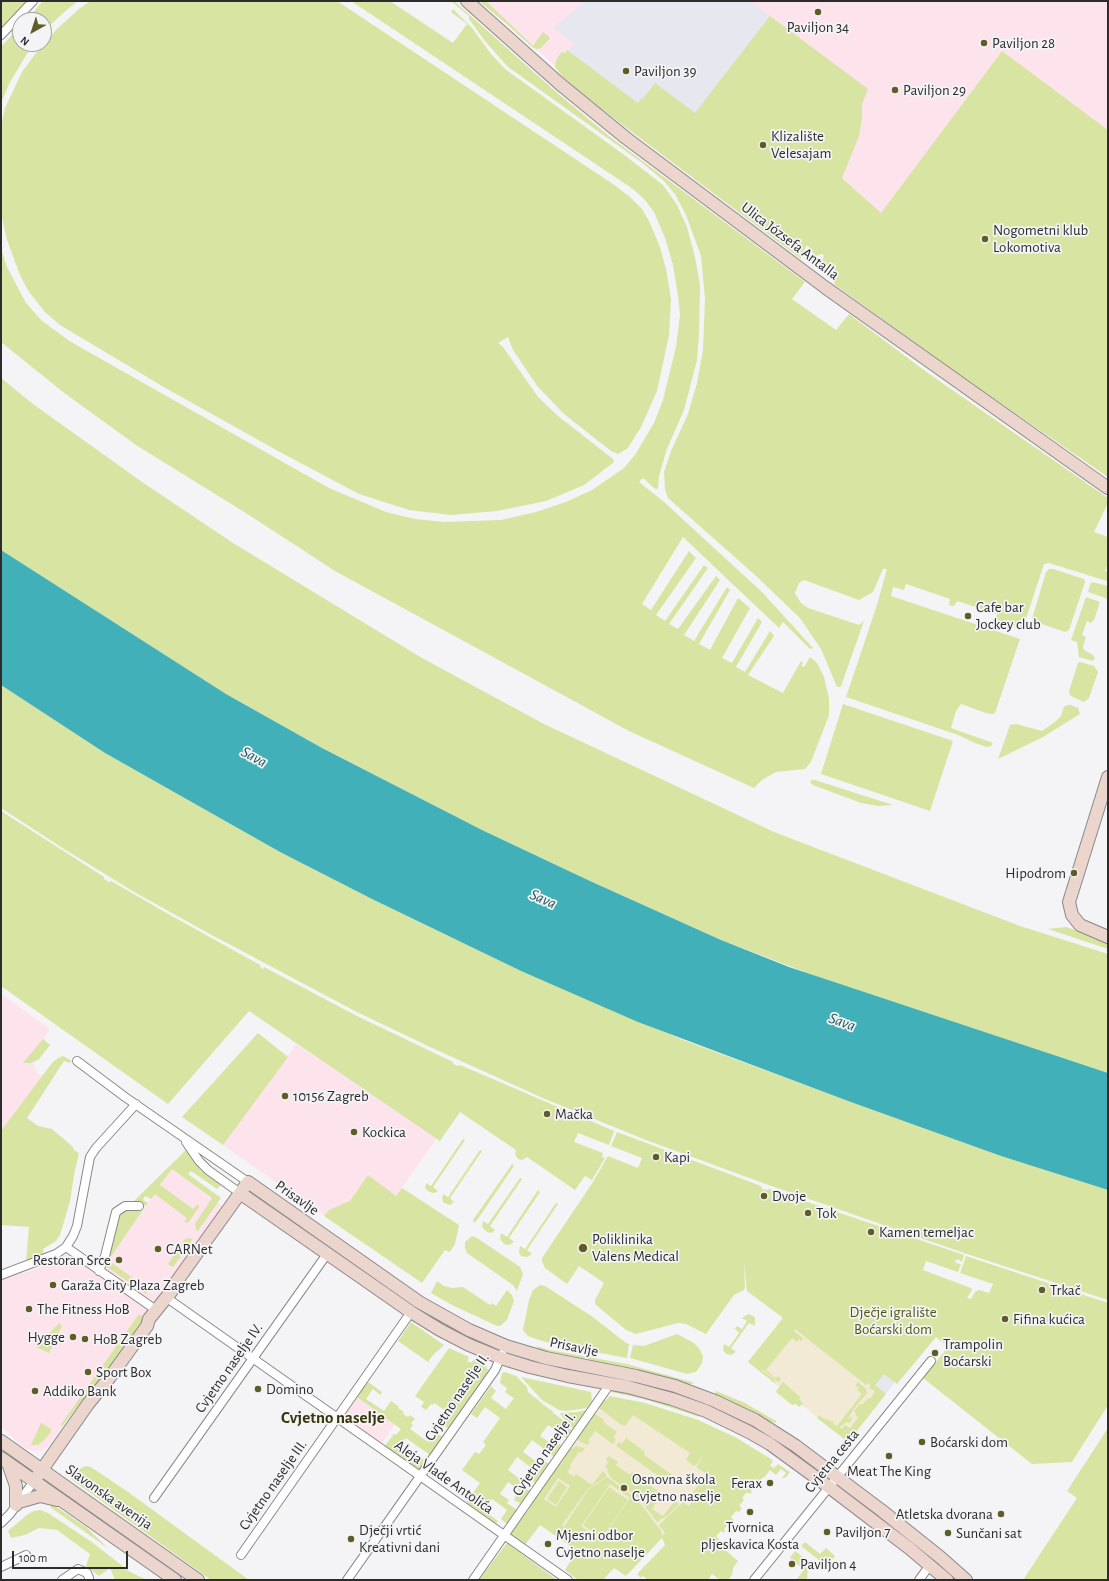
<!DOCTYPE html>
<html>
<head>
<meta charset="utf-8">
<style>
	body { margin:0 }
	#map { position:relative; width:1109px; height:1581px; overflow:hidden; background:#f4f4f6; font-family:"Alegreya Sans",sans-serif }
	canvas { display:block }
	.frame { position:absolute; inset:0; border:2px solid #2c2c2d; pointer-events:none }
	.north { position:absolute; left:12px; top:12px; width:40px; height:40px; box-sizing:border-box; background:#f4f4f6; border:1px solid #a4a4a6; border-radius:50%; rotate:219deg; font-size:11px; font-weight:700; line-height:16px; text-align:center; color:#2c2c2d }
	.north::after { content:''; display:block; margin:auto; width:14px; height:18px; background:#605c28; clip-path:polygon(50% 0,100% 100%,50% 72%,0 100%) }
	.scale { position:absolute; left:12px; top:1551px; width:116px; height:18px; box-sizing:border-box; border:2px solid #2c2c2d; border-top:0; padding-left:5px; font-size:12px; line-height:14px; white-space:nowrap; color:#2c2c2d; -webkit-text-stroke:3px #f4f4f6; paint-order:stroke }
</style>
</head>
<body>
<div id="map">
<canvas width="1109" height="1581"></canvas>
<div class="frame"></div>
<div class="north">N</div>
<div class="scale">100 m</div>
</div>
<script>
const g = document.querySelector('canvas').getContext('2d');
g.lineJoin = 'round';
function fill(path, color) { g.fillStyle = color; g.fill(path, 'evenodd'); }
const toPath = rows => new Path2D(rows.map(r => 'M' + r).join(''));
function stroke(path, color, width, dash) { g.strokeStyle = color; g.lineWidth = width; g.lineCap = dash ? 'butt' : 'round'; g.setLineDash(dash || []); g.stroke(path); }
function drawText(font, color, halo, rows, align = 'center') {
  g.font = font + ' "Alegreya Sans",sans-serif'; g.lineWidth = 3.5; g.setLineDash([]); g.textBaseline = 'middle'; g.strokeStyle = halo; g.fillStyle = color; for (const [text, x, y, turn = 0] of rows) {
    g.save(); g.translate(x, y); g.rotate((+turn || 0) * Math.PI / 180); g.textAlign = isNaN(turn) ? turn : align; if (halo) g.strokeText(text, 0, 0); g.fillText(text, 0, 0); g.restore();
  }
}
const commercial = toPath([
	[483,1,1108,1,1108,130,1002,51,881,214,843,178,819,230,805,248,802,256,555,66],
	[1,994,50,1029,43,1039,50,1045,39,1059,33,1063,36,1072,41,1076,45,1072,1,1140],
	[296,1044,437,1138,396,1196,368,1176,350,1201,329,1210,324,1216,223,1145],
	[172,1169,222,1206,208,1230,159,1301,152,1302,103,1268],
	[66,1253,140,1302,147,1308,149,1313,105,1376,74,1410,50,1444,43,1450,32,1451,20,1445,8,1432,1,1427,1,1279,17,1272,24,1273,54,1262,57,1257],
	[356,1396,395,1424,380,1446,343,1418]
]);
const built = toPath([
	[585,1,750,1,770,16,695,113,665,154,555,66,574,43,553,28],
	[884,1373,895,1382,886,1394,875,1385]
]);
const education = toPath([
	[795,1303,884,1373,875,1385,886,1394,848,1442,748,1362],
	[604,1402,678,1419,736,1445,694,1504,624,1575,530,1507]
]);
const green = toPath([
	[1,1,28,1,1,29],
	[43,1,78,1,62,14,44,31,44,20,26,20],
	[90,1,337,1,613,184,630,197,642,209,650,223,660,247,666,269,671,299,669,335,657,391,641,427,628,448,618,454,611,451,564,414,538,387,513,350,508,337,498,343,503,347,538,397,558,416,613,459,614,462,584,485,546,501,497,511,451,515,409,510,359,494,278,451,162,386,60,325,45,312,29,292,20,275,7,240,1,213,1,127,5,108,22,72,39,49,57,29,79,9],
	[351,1,390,1,453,43,467,24,451,12,453,9,472,28,491,54,505,69,627,157,663,185,677,205,687,227,695,257,700,285,699,334,697,360,684,410,667,449,659,476,658,488,657,489,654,488,643,478,639,482,664,502,762,592,813,648,811,649,809,648,783,622,779,628,683,537,642,604,651,610,689,551,696,558,656,615,665,621,704,565,708,568,669,624,678,629,716,576,720,580,684,635,694,641,727,587,730,590,699,644,710,650,738,598,750,608,722,658,732,663,758,618,762,622,736,667,745,672,770,631,774,636,748,675,783,693,801,661,803,663,801,666,804,667,810,657,817,663,824,677,829,698,829,715,811,762,805,769,776,772,762,780,754,788,629,731,335,571,249,515,136,445,63,392,1,342,1,248,7,267,26,303,42,321,71,342,329,488,386,512,415,519,443,522,501,520,536,512,566,502,592,490,624,468,635,455,654,423,663,400,676,347,680,315,678,295,673,265,665,238,654,212,645,200,633,189],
	[451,1,454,1,555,91,609,136,805,282,792,299,836,330,849,314,925,371,1108,498,1108,503,1094,532,1108,537,1108,566,1107,566,1105,571,1108,572,1107,581,1049,563,1044,564,1023,628,1020,628,996,620,997,614,957,601,954,606,949,605,950,599,906,584,904,590,893,587,891,596,1020,639,995,713,992,714,986,713,961,704,956,711,951,728,993,743,991,746,987,747,975,743,958,735,846,697,877,605,887,569,883,569,873,592,859,600,804,580,799,583,795,593,801,603,808,608,859,625,864,621,841,686,840,687,837,687,821,649,800,618,755,575,668,498,665,489,664,472,671,451,688,414,697,383,703,350,705,298,701,256,686,215,675,194,664,181,641,162,508,67,485,41,469,19,469,16],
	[479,1,486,1,533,46,543,32,550,38,541,48,536,49,532,47,509,26],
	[770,16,868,89,862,104,862,118,859,136,842,178,881,213,1002,51,1108,130,1108,477,965,379,834,284,834,279,821,262,824,257,823,254,821,254,816,256,807,245,804,250,801,259,620,123,583,94,562,76,555,67,556,61,560,54,562,52,565,53,567,50,638,103,641,98,643,99,655,83,695,113],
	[20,26,20,44,33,44,10,82,1,103,1,47],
	[1,378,33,404,142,482,233,543,422,658,544,724,774,832,1020,926,1108,954,1108,1073,821,978,721,940,590,881,482,830,322,748,226,694,1,550],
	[1049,569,1053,569,1084,579,1085,582,1069,630,1065,632,1036,622,1032,619,1046,572],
	[1092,582,1108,586,1108,599,1088,592,1090,585],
	[1086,597,1100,602,1094,620,1091,623,1087,621,1082,635,1086,637,1083,646,1084,650,1093,655,1095,658,1093,661,1079,657,1077,642,1071,640],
	[1080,662,1094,666,1098,672,1089,698,1084,702,1073,697,1070,695,1069,691,1078,663],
	[1,685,105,753,280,852,372,899,521,971,683,1040,848,1101,1001,1156,1108,1190,1108,1300,961,1252,763,1183,646,1140,545,1099,430,1047,357,1012,208,933,136,893,64,849,1,808],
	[843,704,953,741,930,811,821,774],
	[1067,705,1071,705,1078,708,1080,714,1043,737,998,759,1010,725,1016,724,1042,731,1055,722,1061,716,1064,707],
	[812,780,815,780,893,805,878,806,861,803,813,785,810,782],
	[1,811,104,877,104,879,109,882,111,881,170,915,260,965,260,967,263,969,264,967,355,1015,453,1062,453,1064,458,1066,460,1065,614,1131,609,1145,578,1133,574,1142,603,1153,602,1157,605,1158,592,1180,585,1176,575,1190,527,1157,522,1160,518,1159,515,1154,516,1150,460,1112,440,1141,249,1011,168,1104,1,986],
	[1066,927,1108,941,1108,949,1048,929],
	[258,1033,288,1057,223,1145,182,1117],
	[43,1039,50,1045,39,1059,31,1063,23,1063],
	[63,1056,72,1061,70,1063,64,1061,27,1118,38,1126,52,1129,72,1146,74,1150,79,1153,74,1175,70,1201,60,1235,56,1241,43,1249,44,1255,26,1262,29,1227,1,1225,1,1131,52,1063,58,1058],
	[617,1132,761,1186,762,1189,767,1190,769,1189,964,1255,962,1262,958,1259,955,1261,956,1263,961,1264,958,1272,926,1261,923,1270,971,1288,972,1290,967,1298,971,1299,975,1292,979,1290,989,1293,993,1284,960,1273,966,1256,1108,1303,1108,1405,1072,1462,1032,1464,923,1378,948,1347,936,1337,897,1384,884,1374,875,1385,886,1394,848,1442,817,1418,819,1415,826,1420,827,1419,831,1422,832,1420,834,1422,833,1424,837,1426,862,1394,857,1390,859,1387,855,1386,858,1382,866,1389,867,1393,854,1409,847,1420,852,1417,852,1419,849,1423,846,1422,839,1428,842,1429,845,1425,850,1428,858,1418,855,1414,856,1413,854,1411,860,1404,863,1404,868,1398,870,1399,875,1391,869,1388,871,1385,868,1383,866,1385,795,1329,794,1331,803,1338,800,1342,800,1338,797,1342,792,1338,766,1370,776,1378,778,1376,781,1379,778,1382,774,1378,762,1369,761,1370,774,1379,776,1384,748,1362,783,1318,747,1291,744,1262,745,1287,744,1290,734,1295,706,1334,686,1324,678,1323,636,1334,626,1330,595,1304,595,1300,604,1283,579,1266,567,1284,545,1268,542,1261,542,1258,593,1182,608,1156,638,1168,642,1158,611,1146],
	[463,1139,465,1140,433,1187,438,1191,434,1193,429,1192,425,1188,426,1183,431,1186],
	[188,1148,200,1170,221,1185,217,1189,191,1171,188,1174,221,1198,197,1232,195,1224,212,1198,172,1169,160,1185,193,1209,197,1205,199,1205,199,1207,188,1223,184,1222,187,1218,155,1194,151,1199,145,1196,143,1200,148,1203,146,1206,132,1203],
	[480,1150,482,1151,450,1198,454,1202,450,1205,444,1203,442,1199,443,1194,448,1197],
	[512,1164,514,1166,477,1220,474,1223,473,1220],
	[368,1175,396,1196,402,1188,459,1225,455,1244,450,1252,445,1250,422,1283,324,1216,329,1210,350,1201],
	[520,1178,522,1179,490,1226,495,1230,491,1233,487,1232,482,1227,483,1221,488,1224],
	[538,1190,540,1192,509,1238,514,1242,509,1245,504,1244,500,1239,501,1233,507,1237],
	[556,1203,558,1204,527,1250,532,1254,527,1257,521,1256,519,1252,520,1246,525,1249],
	[138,1208,143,1210,110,1258,107,1256,116,1218,124,1209],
	[472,1236,477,1238,520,1267,523,1274,517,1291,513,1285,467,1253,465,1248,465,1242],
	[188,1238,193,1239,173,1267,168,1264,184,1240],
	[108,1260,112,1263,149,1290,146,1294,104,1265],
	[437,1281,444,1286,452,1288,463,1287,490,1305,492,1303,496,1306,507,1290,512,1295,514,1301,507,1320,500,1326,497,1326,452,1305,431,1293],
	[540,1285,545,1286,593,1317,626,1343,629,1344,627,1358,563,1346,542,1341,528,1336,523,1330,529,1300,533,1290],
	[139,1314,145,1319,105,1376,84,1398,63,1425,60,1426],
	[748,1314,753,1316,755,1318,755,1326,749,1323,731,1348,736,1352,731,1355,726,1354,723,1350,724,1344,729,1347,739,1333,735,1329,737,1326,742,1329,747,1321,742,1318],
	[411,1322,444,1345,433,1355,428,1362,398,1341],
	[59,1323,62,1326,57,1336,56,1334,55,1336,56,1338,55,1342,53,1340,51,1343,53,1345,49,1353,36,1347,44,1339,45,1340,46,1337],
	[677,1334,694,1343,700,1350,703,1356,702,1363,696,1372,687,1374,630,1358,633,1345,644,1346],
	[536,1346,550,1350,627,1364,695,1383,687,1385,542,1353],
	[449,1348,469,1357,467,1361,471,1363,474,1359,484,1363,488,1370,486,1375,448,1428,441,1424,449,1413,434,1403,433,1405,431,1404,426,1410,421,1407,424,1402,415,1396],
	[505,1372,516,1376,527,1387,528,1392,549,1409,552,1410,553,1413,563,1420,572,1431,567,1438,548,1425,540,1436,552,1444,555,1440,562,1446,554,1457,532,1440,523,1452,538,1463,542,1459,549,1464,535,1483,532,1480,537,1472,517,1457,508,1470,524,1482,522,1485,530,1491,521,1504,514,1500,519,1490,508,1482,500,1494,509,1500,507,1503,517,1510,507,1524,501,1519,507,1510,492,1499,484,1511,498,1521,496,1524,466,1503,480,1483,462,1470,475,1452,479,1454,486,1445,483,1442,500,1418,485,1407,477,1418,471,1414,491,1386,496,1391,491,1398,506,1409,514,1398,505,1392,507,1388,500,1383,502,1373],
	[521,1377,591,1392,592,1401,587,1408,567,1411,559,1410,542,1400],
	[368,1382,382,1392,380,1395,373,1389,366,1399,384,1411,391,1401,399,1407,398,1408,404,1412,403,1414,408,1417,410,1415,415,1419,411,1423,413,1425,410,1429,428,1442,432,1437,435,1439,438,1434,443,1437,430,1455,406,1438,398,1449,414,1461,418,1456,426,1461,419,1470,384,1447,394,1434,396,1435,401,1429,357,1397],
	[783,1382,800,1397,799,1399,803,1403,799,1407,796,1404,792,1405,777,1393,776,1391],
	[615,1390,619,1390,701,1413,700,1417,644,1399,611,1392],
	[716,1391,745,1403,776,1421,776,1423,758,1417,714,1396],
	[610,1396,645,1403,698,1420,735,1437,771,1459,773,1461,770,1466,774,1468,778,1464,790,1472,786,1477,781,1479,786,1473,781,1469,776,1475,770,1470,764,1478,763,1477,757,1486,755,1485,751,1491,752,1492,750,1494,747,1492,742,1498,744,1500,739,1506,742,1508,739,1512,736,1511,731,1517,734,1520,732,1522,731,1521,724,1529,725,1531,724,1533,721,1531,716,1536,719,1539,716,1542,738,1561,733,1568,732,1575,728,1580,720,1580,712,1574,708,1580,648,1580,643,1576,641,1578,637,1574,665,1545,662,1538,626,1576,614,1568,603,1580,578,1580,565,1570,577,1551,540,1525,525,1545,510,1534,530,1508,529,1507,558,1464,560,1465,563,1461,562,1459,568,1451,576,1446,585,1448,581,1453,579,1452,570,1465,571,1467,567,1472,574,1477,576,1474,592,1485,603,1471,607,1476,588,1489,562,1525,564,1527,588,1490,607,1477,637,1499,661,1531,662,1536,665,1533,659,1525,683,1502,689,1506,691,1503,688,1500,701,1481,707,1485,711,1480,705,1476,706,1474,696,1467,700,1462,703,1455,698,1463,694,1466,686,1460,690,1453,633,1415,625,1426,620,1424,598,1407,604,1399,606,1400],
	[558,1478,570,1486,556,1507,544,1499],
	[610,1484,630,1498,601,1541,581,1526],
	[586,1410,573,1429,560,1414,561,1413,577,1412],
	[594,1413,604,1420,603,1422,617,1432,613,1437,616,1439,613,1444,595,1431,588,1441,590,1442,587,1445,576,1439],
	[41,1423,51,1429,51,1432,42,1442,38,1445,31,1445],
	[1108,1428,1108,1580,1023,1580,1077,1498,1067,1491],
	[626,1438,645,1452,644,1455,675,1477,670,1484,616,1446,619,1442,622,1444],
	[609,1456,618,1462,616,1465,630,1475,632,1472,662,1494,652,1509,663,1516,675,1501,678,1503,678,1505,668,1515,657,1522,638,1497,611,1478,607,1471,608,1469,605,1467,608,1462,606,1460],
	[85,1466,91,1467,128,1492,249,1580,211,1580,71,1479,78,1470],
	[559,1481,567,1487,556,1505,547,1499],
	[609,1487,628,1500,602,1538,583,1525],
	[52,1504,86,1527,109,1549,50,1507],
	[41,1510,48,1513,93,1543,130,1572,147,1580,115,1580,110,1568,99,1576,86,1566,90,1554,57,1530,39,1528,25,1535,11,1538,8,1531,28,1514,34,1511],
	[805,1542,820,1554,826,1548,835,1556,830,1562,823,1563,801,1546],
	[507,1543,557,1580,479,1580],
	[795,1551,804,1558,803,1559,808,1563,807,1580,796,1580,804,1570,790,1558]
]);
const water = toPath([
	[1,550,226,694,322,748,482,830,590,881,721,940,789,967,1108,1073,1108,1190,1001,1156,848,1101,638,1022,521,971,372,899,280,852,105,753,1,685]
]);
const street = toPath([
	[1,35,33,1],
	[77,1061,125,1097,248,1182],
	[186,1142,199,1161,208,1170,240,1193],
	[66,1247,156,1310],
	[99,1271,105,1256,116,1212,125,1206,139,1206],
	[1,1275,56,1254,66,1247,73,1236,77,1226,90,1157,96,1148,136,1104],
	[167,1298,568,1580],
	[154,1498,327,1254],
	[1,1523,10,1514,34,1481],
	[241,1555,411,1312],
	[1,1567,26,1555],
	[62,1580,78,1569,87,1573,89,1578],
	[347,1580,495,1370,502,1354],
	[473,1580,610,1384],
	[754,1580,931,1361],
	[919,1580,930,1565]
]);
const secondary = toPath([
	[467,1,560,84,626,138,826,288,1108,488],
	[1108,777,1069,902,1072,915,1080,925,1108,937],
	[240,1193,411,1312,440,1330,469,1345,501,1358,530,1367,568,1376,628,1387,672,1399,706,1411,749,1432,770,1444,829,1487,909,1548,947,1580],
	[1,1441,198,1580],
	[1,1458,175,1580],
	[8,1463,16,1486,16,1505],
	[34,1481,88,1404,110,1377,147,1326,149,1319,174,1288,177,1281,248,1182,419,1302,469,1330,506,1346,546,1358,636,1376,675,1386,715,1401,755,1420,796,1446,881,1510,940,1557,966,1580],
	[19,1502,40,1496,57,1500]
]);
const markers = [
	[818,12,4,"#605c28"],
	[984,43,4,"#605c28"],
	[626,71,4,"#605c28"],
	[895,90,4,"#605c28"],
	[763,145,4,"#605c28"],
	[985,239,4,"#605c28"],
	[968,616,4,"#605c28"],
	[1074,873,4,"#605c28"],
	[285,1096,4,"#605c28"],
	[547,1114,4,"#605c28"],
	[354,1132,4,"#605c28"],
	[656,1157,4,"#605c28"],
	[764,1196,4,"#605c28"],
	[808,1213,4,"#605c28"],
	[871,1232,4,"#605c28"],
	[583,1248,5,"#605c28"],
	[158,1249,4,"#605c28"],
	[119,1260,4,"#605c28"],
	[53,1285,4,"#605c28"],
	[1042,1290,4,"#605c28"],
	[29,1309,4,"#605c28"],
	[1005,1319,4,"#605c28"],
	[73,1337,4,"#605c28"],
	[85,1339,4,"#605c28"],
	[935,1353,4,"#605c28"],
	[88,1372,4,"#605c28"],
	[258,1389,4,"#605c28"],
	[35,1391,4,"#605c28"],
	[922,1442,4,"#605c28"],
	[889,1456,4,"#605c28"],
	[770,1483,4,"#605c28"],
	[624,1488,4,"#605c28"],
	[750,1512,4,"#605c28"],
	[1001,1514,4,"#605c28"],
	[827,1532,4,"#605c28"],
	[948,1533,4,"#605c28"],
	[351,1539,4,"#605c28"],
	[548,1544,4,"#605c28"],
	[792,1564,4,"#605c28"]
];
const poiNames = [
	["Paviljon 34",818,27,"center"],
	["Paviljon 28",992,43],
	["Paviljon 39",634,71],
	["Paviljon 29",903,90],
	["Klizalište",771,136],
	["Velesajam",771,153],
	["Nogometni klub",993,230],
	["Lokomotiva",993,247],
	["Cafe bar",976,607],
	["Jockey club",976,624],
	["Hipodrom",1066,873,"right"],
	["10156 Zagreb",293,1096],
	["Mačka",555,1114],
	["Kockica",362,1132],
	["Kapi",664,1157],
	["Dvoje",772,1196],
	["Tok",816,1213],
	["Kamen temeljac",879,1232],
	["Poliklinika",592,1239],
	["Valens Medical",592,1256],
	["CARNet",166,1249],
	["Restoran Srce",111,1260,"right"],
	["Garaža City Plaza Zagreb",61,1285],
	["Trkač",1050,1290],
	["The Fitness HoB",37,1309],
	["Fifina kućica",1013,1319],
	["Hygge",65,1337,"right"],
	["HoB Zagreb",93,1339],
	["Trampolin",943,1344],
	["Boćarski",943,1361],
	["Sport Box",96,1372],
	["Domino",266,1389],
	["Addiko Bank",43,1391],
	["Boćarski dom",930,1442],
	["Meat The King",889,1471,"center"],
	["Osnovna škola",632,1479],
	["Cvjetno naselje",632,1496],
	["Ferax",762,1483,"right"],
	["Atletska dvorana",993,1514,"right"],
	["Tvornica",750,1527,"center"],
	["pljeskavica Kosta",750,1544,"center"],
	["Dječji vrtić",359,1530],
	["Kreativni dani",359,1547],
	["Paviljon 7",835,1532],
	["Sunčani sat",956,1533],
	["Mjesni odbor",556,1535],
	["Cvjetno naselje",556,1552],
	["Paviljon 4",800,1564]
];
const streetNames = [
	["Ulica Józsefa Antalla",790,241,37],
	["Prisavlje",297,1198,35],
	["Prisavlje",574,1347,12],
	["Cvjetno naselje IV.",229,1368,-55],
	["Cvjetno naselje II.",457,1397,-56],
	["Cvjetno naselje I.",544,1454,-55],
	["Cvjetna cesta",832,1461,-51],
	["Aleja Vlade Antolića",444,1477,35],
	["Cvjetno naselje III.",273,1485,-55],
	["Slavonska avenija",109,1497,35]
];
const parkNames = [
	["Dječje igralište",893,1312],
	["Boćarski dom",893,1329]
];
const waterNames = [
	["Sava",254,757,29],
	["Sava",543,899,24],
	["Sava",842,1022,20]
];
const quarterNames = [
	["Cvjetno naselje",333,1418]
];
fill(commercial, '#fde3eb');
fill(built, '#e6e7ef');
fill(education, '#f3ead5');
fill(green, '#d7e4a2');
fill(water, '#41b0b8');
stroke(street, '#89898a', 10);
stroke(secondary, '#89898a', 14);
stroke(street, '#fff', 8);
stroke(secondary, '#ebd5cd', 12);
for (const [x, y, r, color] of markers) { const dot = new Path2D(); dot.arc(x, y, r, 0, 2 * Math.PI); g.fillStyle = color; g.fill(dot); stroke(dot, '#f4f4f6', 1.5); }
drawText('15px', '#2c2c2d', '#f4f4f6', poiNames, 'left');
drawText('15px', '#2c2c2d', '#f4f4f6', streetNames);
drawText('15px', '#4f5811', '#f4f4f6', parkNames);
drawText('italic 16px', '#1b585d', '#f4f4f6', waterNames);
drawText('bold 17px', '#3a360c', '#f4f4f6', quarterNames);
</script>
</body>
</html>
